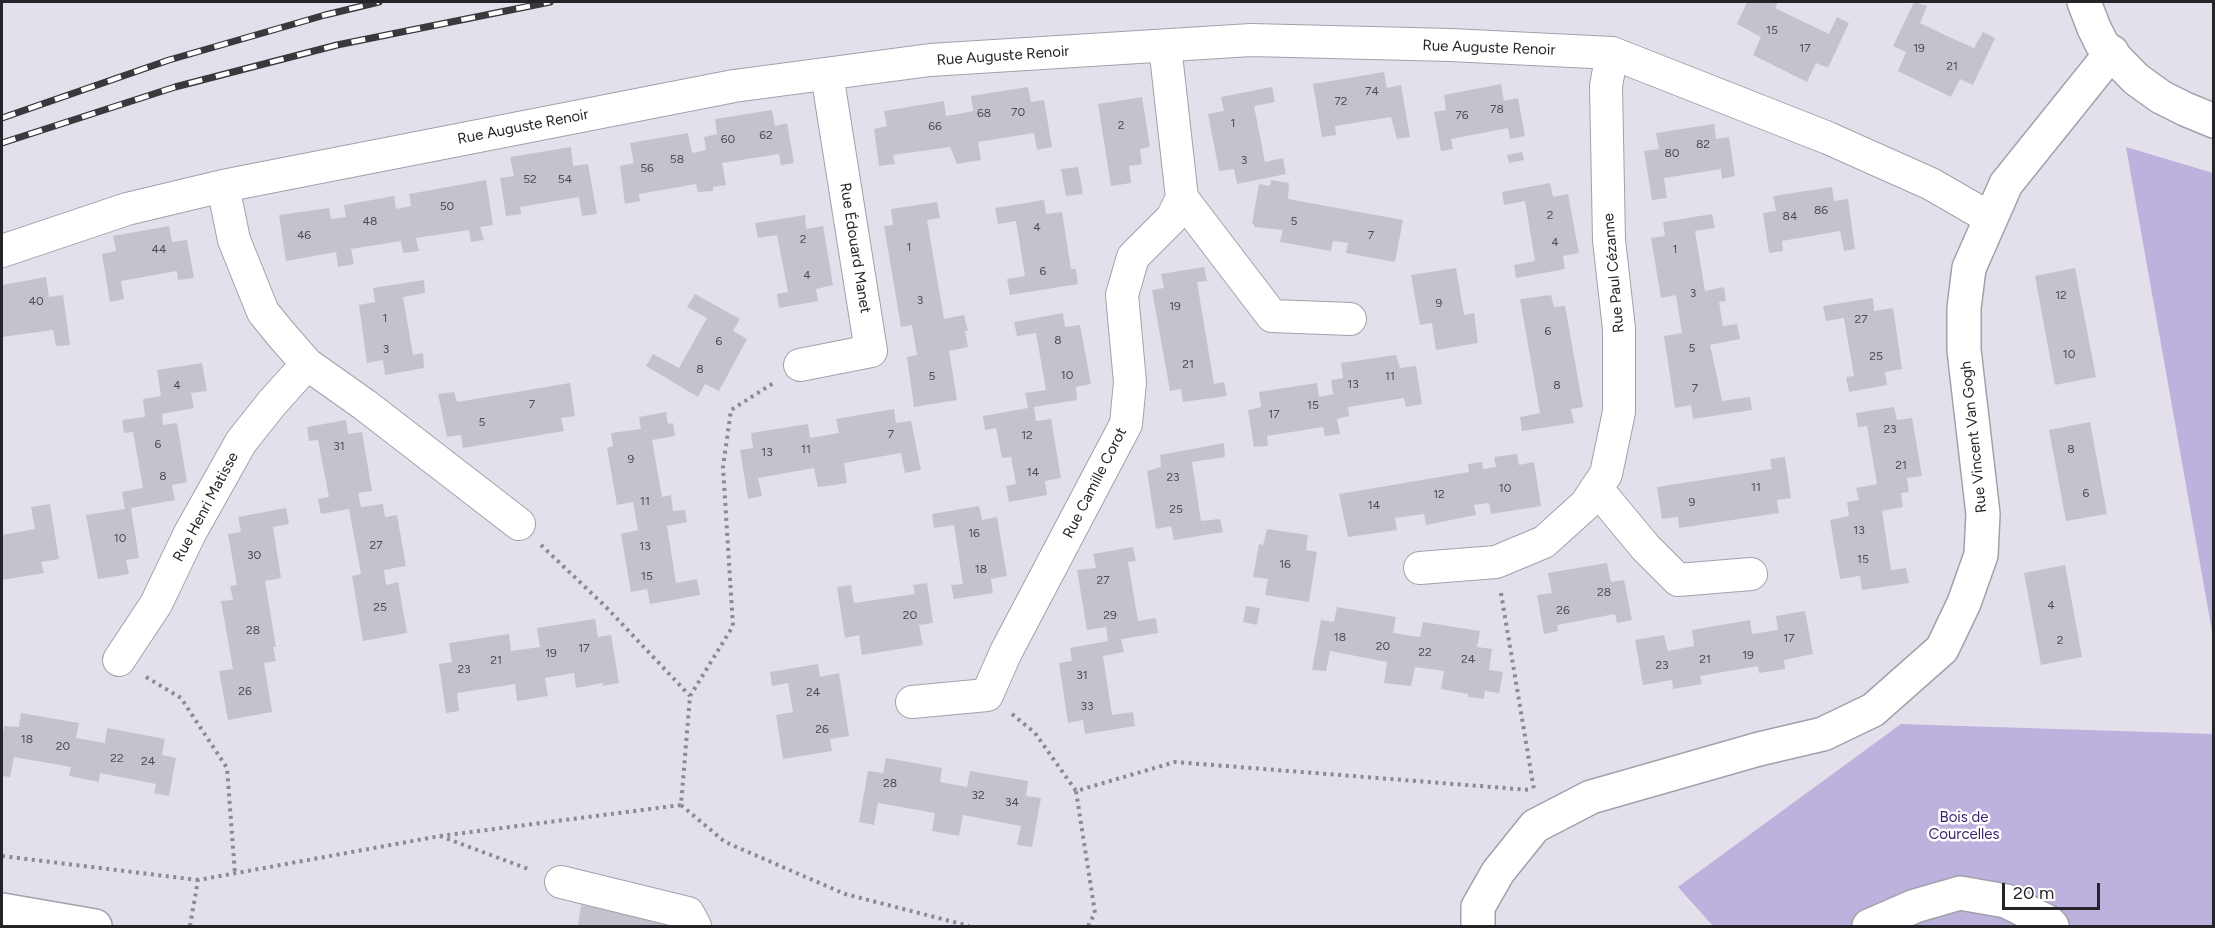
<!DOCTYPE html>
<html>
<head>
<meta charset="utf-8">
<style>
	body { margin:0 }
	#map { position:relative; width:2215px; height:928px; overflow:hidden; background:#e3e0ec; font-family:Figtree,sans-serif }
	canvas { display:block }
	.frame { position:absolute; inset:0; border:3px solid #252428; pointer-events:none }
	.scale { position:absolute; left:2002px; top:883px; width:98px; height:27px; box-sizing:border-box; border:3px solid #252428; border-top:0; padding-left:8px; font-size:18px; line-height:21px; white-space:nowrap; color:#252428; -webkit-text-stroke:4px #fff; paint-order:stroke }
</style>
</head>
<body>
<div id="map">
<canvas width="2215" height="928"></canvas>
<div class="frame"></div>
<div class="scale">20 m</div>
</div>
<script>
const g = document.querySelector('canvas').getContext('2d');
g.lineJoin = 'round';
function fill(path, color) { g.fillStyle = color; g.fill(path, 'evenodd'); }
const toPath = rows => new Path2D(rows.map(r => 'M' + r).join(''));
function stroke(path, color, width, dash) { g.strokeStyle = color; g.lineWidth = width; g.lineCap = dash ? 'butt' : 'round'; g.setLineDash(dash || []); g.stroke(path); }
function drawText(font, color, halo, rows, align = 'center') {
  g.font = font + ' Figtree,sans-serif'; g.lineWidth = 5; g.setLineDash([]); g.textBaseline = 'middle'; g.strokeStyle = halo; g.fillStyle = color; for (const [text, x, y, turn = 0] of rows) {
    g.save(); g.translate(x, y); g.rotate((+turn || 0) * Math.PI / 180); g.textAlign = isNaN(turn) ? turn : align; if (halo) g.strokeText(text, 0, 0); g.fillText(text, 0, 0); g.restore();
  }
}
const green = toPath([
	[2126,147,2213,173,2213,637],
	[1901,724,2213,734,2213,926,1713,926,1678,887]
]);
const building = toPath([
	[1747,2,1778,2,1775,8,1829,34,1837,17,1849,23,1828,68,1816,63,1807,82,1753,55,1761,37,1737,24],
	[1914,2,1927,6,1920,23,1947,36,1974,48,1983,32,1995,38,1973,85,1960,79,1951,97,1898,71,1906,52,1893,46],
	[1384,72,1387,88,1401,85,1410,137,1397,139,1391,117,1335,126,1336,135,1322,137,1313,84],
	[1501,84,1504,101,1518,98,1525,136,1510,139,1508,128,1451,139,1453,149,1441,151,1434,112,1446,110,1444,95],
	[1028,87,1031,102,1044,100,1052,147,1037,150,1034,133,978,142,981,160,957,164,950,147,893,155,895,164,879,166,874,129,887,126,884,111,944,101,946,116,958,114,973,111,971,96],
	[1272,87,1275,102,1254,106,1265,162,1283,158,1286,174,1237,184,1234,169,1219,171,1208,114,1224,111,1221,97],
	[1142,97,1150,147,1140,149,1142,164,1129,166,1131,183,1111,186,1098,104],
	[772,110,775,126,787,123,794,163,781,165,779,154,722,163,726,185,713,187,713,191,698,192,696,184,639,194,640,201,625,204,620,166,634,163,630,143,688,133,692,153,706,150,704,137,717,134,715,119],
	[1714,124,1716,139,1729,137,1735,176,1722,179,1721,169,1664,178,1667,198,1652,200,1644,151,1659,149,1656,133],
	[571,147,573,166,588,164,597,214,582,216,579,197,520,207,521,214,506,216,500,178,514,176,510,157],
	[1522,152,1524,160,1509,163,1507,155],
	[1078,167,1083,194,1066,196,1061,169],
	[486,180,493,225,480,227,484,240,471,242,469,230,416,238,419,251,403,253,401,241,351,249,354,264,338,267,336,252,286,261,279,215,329,208,331,219,346,217,344,205,394,196,396,209,411,206,409,194],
	[1271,180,1289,183,1288,199,1403,220,1395,262,1346,253,1348,243,1333,241,1331,251,1280,242,1283,230,1254,227,1254,224,1252,224,1259,184,1270,186],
	[1550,183,1553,197,1568,194,1579,253,1563,256,1565,269,1516,278,1514,265,1535,261,1525,201,1504,205,1502,192],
	[1832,187,1834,201,1848,199,1855,249,1844,251,1840,231,1782,241,1783,251,1769,253,1763,213,1776,211,1773,196],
	[1044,200,1046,214,1062,212,1071,269,1076,269,1078,284,1010,295,1007,279,1025,276,1016,221,998,224,995,208],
	[937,202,940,218,927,220,944,319,964,315,968,331,965,331,968,347,949,351,957,400,914,407,907,357,917,355,912,325,901,327,884,226,893,225,891,209],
	[1712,214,1715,228,1695,231,1705,291,1724,287,1726,301,1719,302,1723,326,1737,324,1740,339,1710,345,1716,372,1722,401,1750,397,1752,410,1693,419,1691,405,1675,408,1664,336,1682,333,1676,295,1661,298,1651,238,1665,236,1663,222],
	[805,215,806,229,823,226,833,285,816,289,818,301,779,308,777,294,788,292,777,235,758,238,755,223],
	[169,226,172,242,187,240,194,278,178,280,177,271,121,281,124,299,110,302,102,254,116,251,113,236],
	[1204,267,1207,281,1197,282,1214,384,1224,382,1227,396,1183,402,1181,389,1170,391,1152,290,1164,288,1161,274],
	[1456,268,1464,315,1474,313,1478,343,1436,350,1432,323,1420,325,1411,275],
	[2075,268,2096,377,2055,385,2035,276],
	[46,277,49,297,63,295,70,345,56,346,53,330,2,337,2,285],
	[424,280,425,293,403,297,413,355,423,353,424,368,385,375,383,360,367,363,359,305,375,302,373,288],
	[695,294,740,319,733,331,747,339,719,391,705,384,698,397,646,366,653,354,679,368,707,318,687,307],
	[1551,295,1554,307,1565,306,1583,407,1571,409,1574,423,1522,431,1520,417,1540,413,1520,299],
	[1873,298,1874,311,1893,308,1902,369,1885,372,1887,385,1849,392,1846,377,1854,376,1844,318,1826,321,1823,306],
	[1063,313,1065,327,1080,325,1091,384,1076,387,1077,400,1034,407,1036,421,1051,419,1061,478,1045,481,1047,495,1009,502,1006,486,1016,484,1011,457,1002,458,996,428,985,430,983,416,1028,408,1025,393,1046,390,1036,333,1017,336,1014,322],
	[1396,355,1400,368,1416,366,1422,404,1406,407,1404,398,1348,407,1349,416,1337,419,1340,434,1325,436,1323,427,1267,436,1268,446,1254,447,1248,410,1261,407,1259,392,1317,383,1319,397,1333,394,1331,380,1343,378,1341,363],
	[202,363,207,391,191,393,194,408,162,414,163,425,177,423,187,482,172,485,175,500,131,508,139,558,126,560,129,574,98,579,86,515,125,509,122,492,143,488,133,432,124,433,122,420,145,417,143,399,161,396,157,370],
	[570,383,575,416,561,418,564,431,463,448,461,435,447,437,438,394,454,392,457,402],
	[1894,407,1897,420,1912,418,1922,476,1907,478,1909,492,1901,493,1903,507,1882,511,1891,570,1906,568,1909,583,1862,590,1860,576,1840,579,1830,520,1849,516,1847,502,1859,500,1856,488,1877,484,1867,426,1858,427,1856,413],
	[894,409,896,423,911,421,921,470,905,473,901,453,844,463,847,483,835,485,818,487,814,468,758,478,762,496,748,499,740,450,753,448,751,433,808,424,810,438,839,433,836,419],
	[666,412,668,424,673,423,675,436,652,440,662,497,671,495,673,511,685,510,687,522,667,526,676,583,697,579,700,595,650,604,647,589,631,592,621,534,638,530,633,502,617,505,607,448,613,446,611,433,641,429,639,417],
	[346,420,348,434,362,432,372,491,358,493,361,507,383,504,385,517,397,515,406,566,384,570,386,585,398,582,407,633,363,641,352,576,361,574,349,509,321,514,318,499,329,497,318,440,309,441,307,427],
	[2090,422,2107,514,2066,521,2049,430],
	[1224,443,1225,457,1192,462,1201,521,1220,519,1223,532,1174,540,1171,526,1156,529,1147,471,1161,467,1160,455],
	[1517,454,1519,465,1534,462,1541,506,1491,514,1489,503,1474,505,1476,515,1426,525,1424,514,1395,518,1397,530,1348,537,1339,494,1469,472,1468,464,1482,462,1483,469,1496,467,1494,457],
	[1785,457,1791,498,1777,500,1779,513,1679,528,1678,517,1662,519,1657,487,1772,469,1770,459],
	[50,504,59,559,41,562,44,573,2,580,2,535,35,529,31,507],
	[979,506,982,520,997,517,1007,576,991,579,993,593,954,599,951,585,963,584,954,525,934,528,932,514],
	[286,508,289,524,273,527,281,578,265,581,276,647,273,647,276,661,264,663,272,712,228,720,219,671,233,669,221,601,233,600,230,586,237,585,228,534,241,532,238,517],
	[1267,529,1308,535,1306,550,1317,552,1309,602,1265,595,1268,579,1253,577,1259,544,1263,545],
	[1133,547,1136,561,1128,562,1138,621,1156,618,1158,633,1121,639,1124,652,1103,656,1112,715,1133,712,1135,726,1085,734,1083,720,1068,723,1059,663,1072,661,1070,648,1108,641,1106,627,1087,630,1077,570,1096,568,1093,554],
	[1607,563,1611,582,1624,580,1632,620,1617,623,1615,614,1557,625,1558,631,1544,634,1537,595,1552,593,1548,573],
	[2065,565,2082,657,2041,665,2024,573],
	[927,583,933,623,919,625,923,645,862,655,859,635,845,638,837,587,851,585,854,603,915,594,913,585],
	[1246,606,1260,608,1257,625,1243,622],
	[1337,607,1396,617,1393,633,1420,637,1423,622,1480,631,1477,647,1492,649,1489,670,1503,672,1499,693,1485,691,1484,699,1468,697,1468,694,1441,689,1444,671,1415,667,1411,686,1384,683,1387,662,1330,651,1326,671,1312,670,1321,620,1334,622],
	[1805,611,1813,654,1784,660,1785,669,1759,673,1758,666,1700,676,1702,684,1673,689,1672,680,1643,685,1635,640,1664,635,1668,651,1694,646,1692,630,1750,620,1752,634,1778,630,1776,616],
	[595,619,598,637,611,635,619,683,603,686,603,683,576,688,574,673,545,678,548,696,517,701,515,684,457,693,459,711,446,713,439,664,452,662,449,643,509,634,511,651,540,647,537,628],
	[818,664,820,677,839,673,849,736,830,739,832,751,783,759,776,715,793,712,788,683,772,686,770,672],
	[21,713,79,723,76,738,105,743,107,728,165,739,162,755,176,758,169,796,154,793,156,784,100,773,99,782,69,776,71,767,14,757,10,777,2,776,2,739,4,726,19,727],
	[886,758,942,768,940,782,967,787,970,771,1028,781,1026,796,1041,798,1032,847,1017,845,1021,826,963,815,959,836,932,831,935,813,878,803,874,825,859,822,868,771,883,773],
	[581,905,674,920,673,926,578,926]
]);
const path = toPath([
	[541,545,607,608,690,696],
	[1501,593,1534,790],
	[146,677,181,698,227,768,235,874],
	[1012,714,1035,733,1076,791],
	[681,805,725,842,845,894,969,926],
	[440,836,531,870],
	[2,856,198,880],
	[190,926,198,880,440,836,681,805,690,696,733,626,723,467,731,410,775,382],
	[1088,926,1095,913,1076,791,1175,762,1530,790]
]);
const street = toPath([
	[223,186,234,240,263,312,280,333,307,364,365,405,519,524],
	[1182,198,1272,316,1350,319],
	[2,251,127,209,223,186,734,86,930,60,1251,40,1451,45,1612,53,1828,138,1931,184,1990,218],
	[800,365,871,351,827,74],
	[1597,489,1646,548,1678,580,1751,574],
	[1420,568,1496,562,1544,542,1586,504,1606,474,1619,412,1619,329,1609,240,1606,86,1612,53],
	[119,660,156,604,190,533,241,442,272,403,307,364],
	[912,702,987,695,1006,652,1126,424,1130,382,1122,295,1133,257,1172,218,1182,198,1165,46],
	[561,882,688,913,695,926]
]);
const secondary = toPath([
	[2084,2,2094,28,2102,44,2136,79,2161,97,2185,109,2214,121],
	[2,910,95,926],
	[1478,926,1478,907,1498,872,1535,826,1591,797,1759,749,1823,734,1873,710,1942,649,1964,603,1981,555,1983,514,1964,350,1964,308,1969,268,2006,184,2112,52],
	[1869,926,1915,906,1960,893,2006,901,2048,922,2052,926]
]);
const rail = toPath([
	[2,118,169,60,325,15,379,2],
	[2,143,175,87,337,45,550,2]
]);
const numberNames = [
	["15",1772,30],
	["17",1805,48],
	["19",1919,48],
	["21",1952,66],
	["74",1372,91],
	["72",1341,101],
	["78",1497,109],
	["70",1018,112],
	["68",984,113],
	["76",1462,115],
	["1",1233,123],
	["2",1121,125],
	["66",935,126],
	["62",766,135],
	["60",728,139],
	["82",1703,144],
	["80",1672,153],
	["58",677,159],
	["3",1244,160],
	["56",647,168],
	["52",530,179],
	["54",565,179],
	["50",447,206],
	["86",1821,210],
	["2",1550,215],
	["84",1790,216],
	["48",370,221],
	["5",1294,221],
	["4",1037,227],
	["46",304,235],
	["7",1371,235],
	["2",803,239],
	["4",1555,242],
	["1",909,247],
	["44",159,249],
	["1",1675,249],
	["6",1043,271],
	["4",807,275],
	["3",1693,293],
	["12",2061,295],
	["3",920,300],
	["40",36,301],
	["9",1439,303],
	["19",1175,306],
	["1",385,318],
	["27",1861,319],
	["6",1548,331],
	["8",1058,340],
	["6",719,341],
	["5",1692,348],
	["3",386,349],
	["10",2069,354],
	["25",1876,356],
	["21",1188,364],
	["8",700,369],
	["10",1067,375],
	["5",932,376],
	["11",1390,376],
	["13",1353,384],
	["4",177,385],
	["8",1557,385],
	["7",1695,388],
	["7",532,404],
	["15",1313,405],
	["17",1274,414],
	["5",482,422],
	["23",1890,429],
	["7",891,434],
	["12",1027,435],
	["6",158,444],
	["31",339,446],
	["11",806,449],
	["8",2071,449],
	["13",767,452],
	["9",631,459],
	["21",1901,465],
	["14",1033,472],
	["8",163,476],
	["23",1173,477],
	["11",1756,487],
	["10",1505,488],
	["6",2086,493],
	["12",1439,494],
	["11",645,501],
	["9",1692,502],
	["14",1374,505],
	["25",1176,509],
	["13",1859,530],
	["16",974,533],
	["10",120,538],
	["27",376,545],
	["13",645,546],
	["30",254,555],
	["15",1863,559],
	["16",1285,564],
	["18",981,569],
	["15",647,576],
	["27",1103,580],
	["28",1604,592],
	["4",2051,605],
	["25",380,607],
	["26",1563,610],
	["20",910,615],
	["29",1110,615],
	["28",253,630],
	["18",1340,637],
	["17",1789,638],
	["2",2060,640],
	["20",1383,646],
	["17",584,648],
	["22",1425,652],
	["19",551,653],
	["19",1748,655],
	["24",1468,659],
	["21",1705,659],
	["21",496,660],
	["23",1662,665],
	["23",464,669],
	["31",1082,675],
	["26",245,691],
	["24",813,692],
	["33",1087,706],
	["26",822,729],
	["18",27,739],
	["20",63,746],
	["22",117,758],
	["24",148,761],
	["28",890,783],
	["32",978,795],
	["34",1012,802]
];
const streetNames = [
	["Rue Auguste Renoir",1489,48,2],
	["Rue Auguste Renoir",1003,56,-4],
	["Rue Auguste Renoir",523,127,-11],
	["Rue Édouard Manet",855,248,81],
	["Rue Paul Cézanne",1614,273,-95],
	["Rue Vincent Van Gogh",1974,437,-96],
	["Rue Camille Corot",1095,483,-63],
	["Rue Henri Matisse",206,507,-62]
];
const parkNames = [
	["Bois de",1964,818],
	["Courcelles",1964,835]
];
fill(green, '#bdb1dd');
fill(building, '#c5c2ce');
stroke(street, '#a3a0ac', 34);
stroke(secondary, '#a3a0ac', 36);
stroke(path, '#8b8991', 4, [3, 4.5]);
stroke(street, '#fff', 32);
stroke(secondary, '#fff', 33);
stroke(rail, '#39383d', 7);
stroke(rail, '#fff', 4.5, [14]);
drawText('12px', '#4d4c52', null, numberNames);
drawText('15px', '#252428', '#fff', streetNames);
drawText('15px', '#3d1e6b', '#fff', parkNames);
</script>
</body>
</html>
